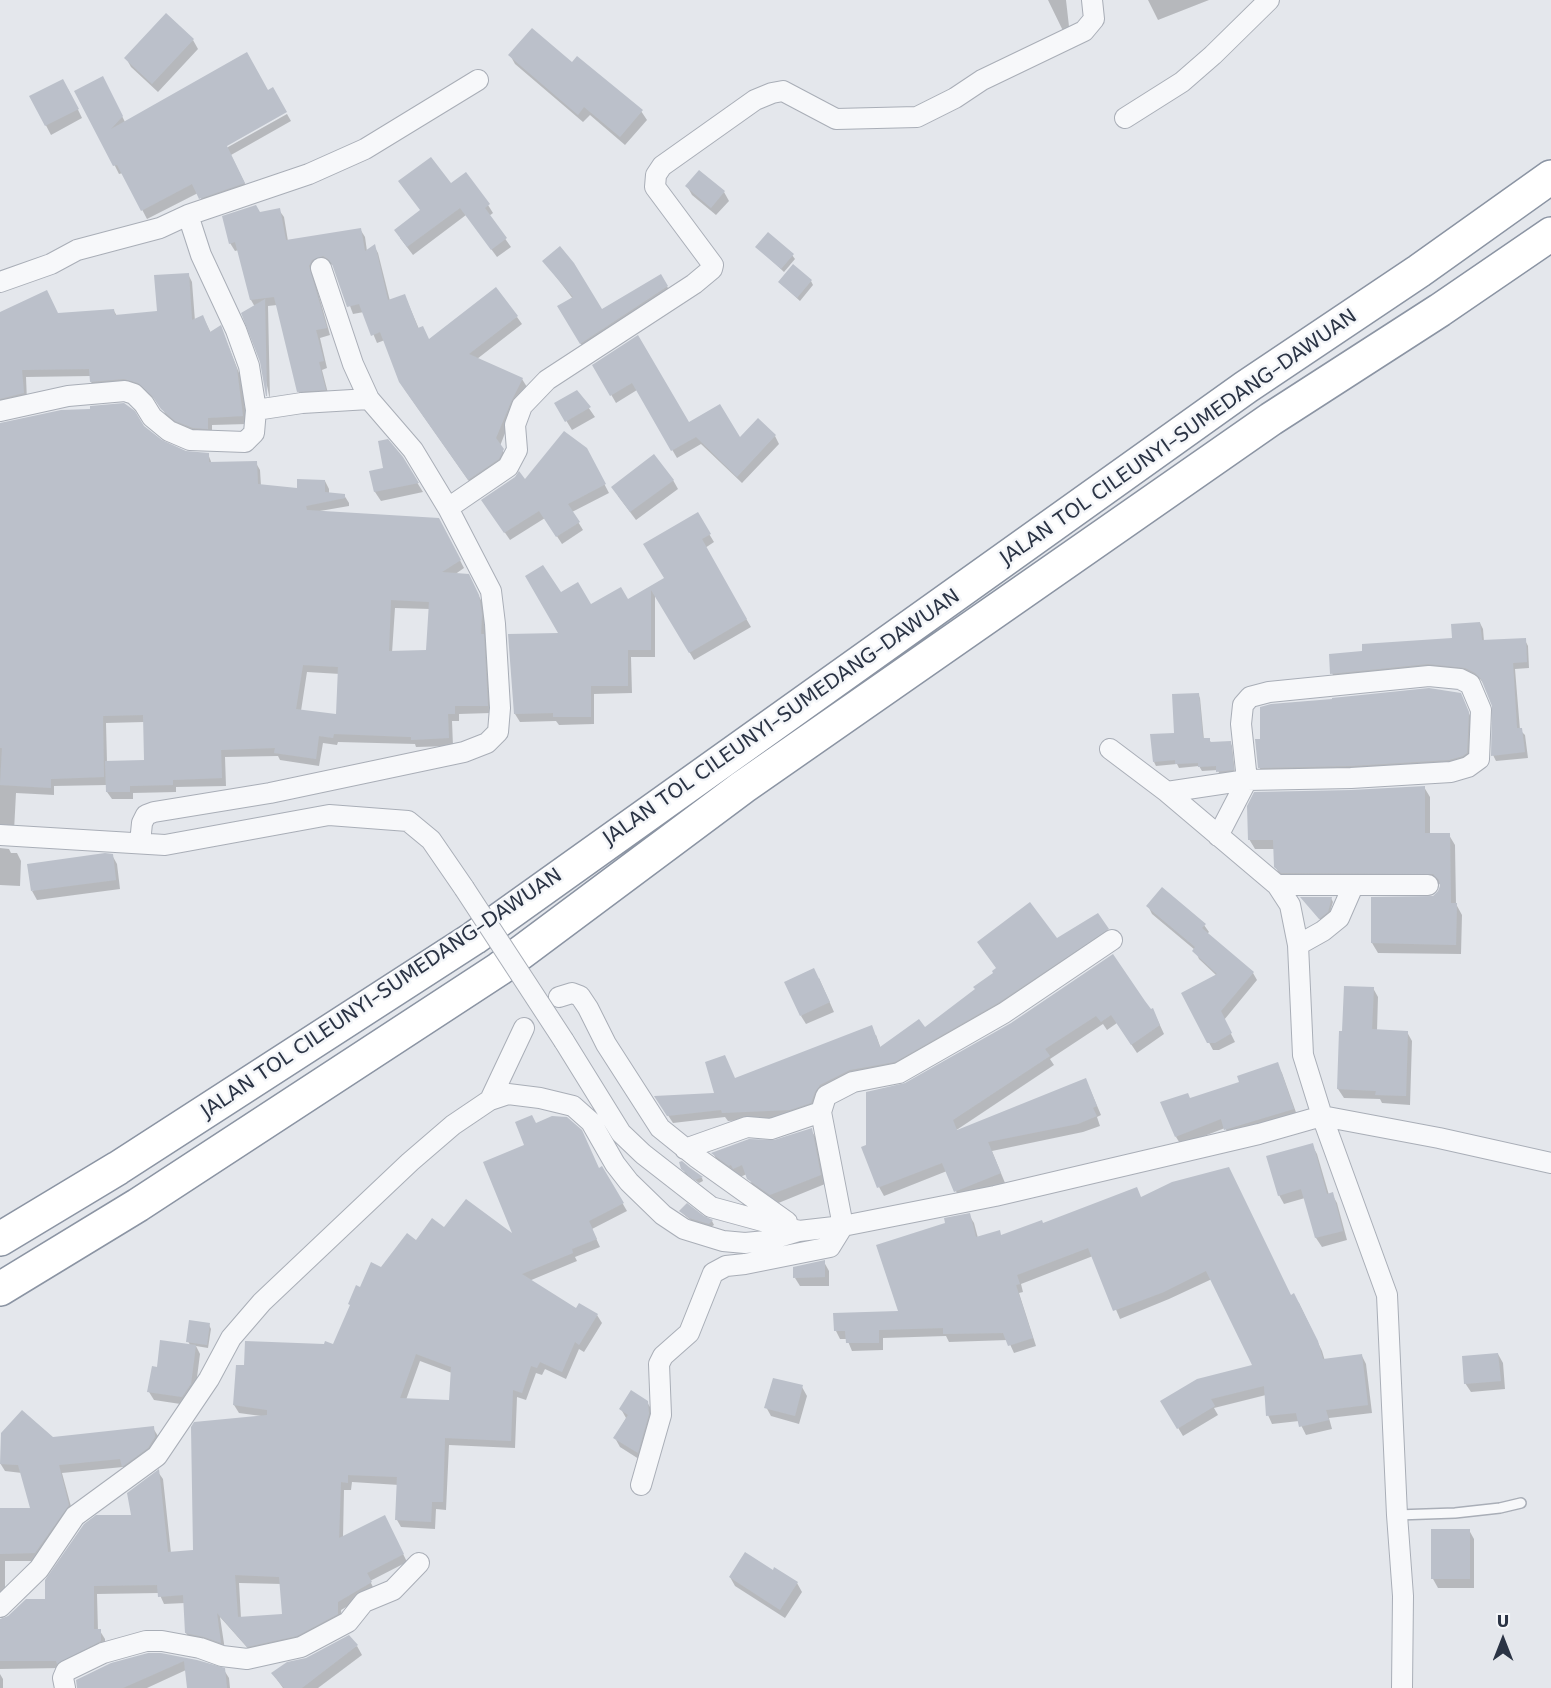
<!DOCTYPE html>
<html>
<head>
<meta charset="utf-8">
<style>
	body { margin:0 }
	#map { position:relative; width:1551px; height:1688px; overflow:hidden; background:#e4e7ec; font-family:"DejaVu Sans",sans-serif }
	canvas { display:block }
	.north { position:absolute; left:1473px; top:1610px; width:60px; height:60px; -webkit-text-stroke:4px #f4f6f9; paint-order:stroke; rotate:0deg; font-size:16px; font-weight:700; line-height:24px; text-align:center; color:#2b3445 }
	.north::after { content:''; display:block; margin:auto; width:21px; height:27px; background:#2b3445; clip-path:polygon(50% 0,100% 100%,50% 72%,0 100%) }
</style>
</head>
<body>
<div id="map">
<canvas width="1551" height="1688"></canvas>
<div class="north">U</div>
</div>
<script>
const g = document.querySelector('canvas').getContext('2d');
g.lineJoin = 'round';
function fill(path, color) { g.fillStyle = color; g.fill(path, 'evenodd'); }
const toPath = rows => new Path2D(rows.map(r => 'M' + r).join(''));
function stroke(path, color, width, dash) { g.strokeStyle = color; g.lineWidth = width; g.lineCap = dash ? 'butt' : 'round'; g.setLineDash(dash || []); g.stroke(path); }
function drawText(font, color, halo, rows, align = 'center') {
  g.font = font + ' "DejaVu Sans",sans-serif'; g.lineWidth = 5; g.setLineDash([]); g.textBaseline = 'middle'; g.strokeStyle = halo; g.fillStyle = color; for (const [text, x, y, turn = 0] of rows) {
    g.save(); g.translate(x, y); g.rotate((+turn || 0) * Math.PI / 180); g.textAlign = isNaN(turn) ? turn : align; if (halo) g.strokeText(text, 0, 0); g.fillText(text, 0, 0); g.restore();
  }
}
const shadow = toPath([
	[1048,0,1066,0,1070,35,1066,37],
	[1148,0,1209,0,1158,20],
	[193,40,198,49,158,92,131,67,126,58],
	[510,55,572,64,641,111,647,120,625,145,590,115,583,122,515,64],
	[107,86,125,122,220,148,221,151,287,114,291,121,231,155,249,192,206,207,198,193,147,219,123,173,119,174,115,166,76,92],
	[68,89,82,118,51,135,31,97],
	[450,185,488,205,493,213,489,216,511,247,497,257,466,215,413,255,400,238],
	[687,186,724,192,729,201,716,215,692,195],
	[279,210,284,217,288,241,360,229,365,237,367,251,374,246,378,253,390,301,405,296,419,329,429,341,517,317,522,324,477,359,522,379,527,387,514,410,500,446,507,458,473,487,405,390,385,340,377,343,364,312,353,314,335,266,328,263,317,267,313,275,330,335,320,338,327,368,322,370,329,397,303,399,298,391,277,305,268,306,270,400,262,362,255,307,251,300,239,250,235,251,230,243,260,214],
	[757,247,792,255,795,259,784,272],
	[544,261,601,311,661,276,672,295,585,351,559,306,573,299],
	[188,274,192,282,195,321,203,317,211,333,224,335,241,378,247,424,212,425,212,436,181,428,167,417,159,403,144,390,95,389,91,382,91,376,26,377,27,401,0,408,0,314,58,315,114,311,117,316,158,313],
	[811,281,813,285,800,301,780,283],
	[638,337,688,424,740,439,775,436,779,444,742,483,701,444,677,458,637,390,616,403,594,365],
	[577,391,595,417,572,430,556,404],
	[0,424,143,427,161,442,185,453,208,454,212,464,256,463,260,470,261,486,298,490,325,481,329,489,329,494,344,495,349,503,349,506,320,511,443,527,464,568,454,575,468,575,483,604,491,713,459,714,459,721,452,721,453,746,416,747,415,744,338,742,337,745,323,743,319,766,280,760,278,756,225,757,226,786,176,787,176,792,133,793,133,799,112,799,107,792,107,785,54,786,54,795,16,793,14,831,0,831],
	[395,608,430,609,427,652,392,653],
	[307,672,340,674,338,716,301,711],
	[144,722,145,761,107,762,106,723],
	[586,449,609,493,572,512,583,530,562,544,545,518,510,540,488,508],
	[402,458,423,492,381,501,375,492,371,472,385,469],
	[673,480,678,489,636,520,618,496],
	[697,514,714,542,705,548,751,627,694,660,655,593,655,657,631,657,632,693,594,694,594,724,559,725,556,721,520,722,515,714,561,634,561,594,590,606,628,601,666,579],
	[1480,623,1483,629,1484,641,1525,640,1528,646,1529,668,1515,669,1520,730,1525,735,1528,758,1496,761,1493,755,1494,706,1484,684,1480,679,1466,673,1335,679,1332,673,1454,639],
	[1429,690,1460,694,1473,722,1471,761,1264,776,1259,767,1261,740],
	[1198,694,1200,698,1204,740,1209,740,1212,743,1230,742,1232,746,1235,774,1220,776,1218,770,1202,771,1199,766,1179,768,1177,764,1156,766,1154,762,1176,734],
	[1424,787,1430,797,1430,835,1449,835,1455,845,1456,904,1462,915,1461,954,1378,953,1372,943,1434,897,1440,891,1442,884,1288,883,1281,877,1275,866,1275,849,1255,849,1249,839,1351,792],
	[0,848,9,849,11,853,17,853,21,861,20,886,0,885],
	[112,855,117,864,120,889,37,900,32,891],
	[1331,898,1333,902,1329,916,1322,922,1305,901],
	[1148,906,1204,925,1209,932,1207,934,1253,973,1257,980,1224,1020,1235,1042,1219,1050,1213,1050,1183,994,1217,976,1199,959,1195,950,1152,914],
	[1107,930,1112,937,1002,1011,815,1111,795,1118,728,1121,725,1117,673,1123,656,1097,716,1094,735,1079,876,1035,881,1049,924,1029,1057,940],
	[819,978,834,1012,806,1024,801,1016],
	[1373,988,1378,997,1377,1031,1407,1032,1412,1041,1410,1105,1382,1103,1380,1099,1344,1098,1338,1089,1340,1033,1344,1033],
	[1153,1010,1164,1034,1137,1053,1117,1023,1107,1030,1103,1024,1050,1059,1054,1065,955,1131,1090,1089,1101,1115,1097,1117,1100,1126,1083,1132,992,1151,1005,1183,960,1200,947,1171,884,1196,879,1187,868,1146,905,1085,1011,1024],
	[1277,1064,1282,1073,1298,1118,1231,1138,1225,1128,1181,1145,1176,1137,1190,1100,1241,1082],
	[536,1125,599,1170,602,1168,627,1211,592,1229,600,1247,575,1257,577,1261,529,1281,576,1310,597,1315,602,1323,584,1352,579,1349,566,1379,545,1369,542,1375,536,1373,526,1400,517,1397,515,1448,449,1445,446,1510,436,1509,435,1529,401,1527,397,1520,399,1485,352,1482,351,1490,344,1490,343,1538,389,1525,407,1562,370,1581,375,1591,341,1610,342,1622,301,1643,253,1654,220,1617,225,1650,191,1641,186,1633,185,1603,164,1604,159,1593,97,1594,98,1631,100,1631,105,1639,105,1649,62,1668,0,1669,0,1620,46,1600,133,1516,158,1472,163,1479,171,1553,195,1552,261,1416,239,1413,234,1405,245,1367,334,1346,360,1289,381,1269,417,1242,444,1229,515,1238,526,1146],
	[420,1361,452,1373,451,1402,406,1400],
	[239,1583,282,1584,284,1615,241,1618],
	[811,1130,816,1138,825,1184,776,1204,754,1188,747,1174,740,1177,737,1173,735,1174,718,1162,713,1153,775,1142],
	[1312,1145,1317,1154,1329,1195,1332,1194,1337,1203,1347,1240,1322,1247,1316,1238,1305,1198,1284,1204,1279,1195],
	[682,1163,702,1178,703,1181,699,1183,685,1173],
	[1142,1198,1291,1296,1299,1303,1322,1351,1325,1361,1362,1356,1366,1364,1372,1413,1329,1418,1332,1429,1306,1435,1299,1421,1272,1424,1268,1415,1266,1395,1214,1408,1218,1415,1183,1436,1162,1401,1254,1366,1212,1279,1169,1299,1120,1319,1093,1256,1021,1284,1023,1292,1019,1293,1036,1346,1014,1353,1008,1340,949,1342,946,1336,883,1338,883,1350,852,1351,847,1339,840,1339,836,1331,900,1312,969,1215,974,1223,978,1238,1002,1237],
	[681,1212,712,1221,714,1225,711,1227,693,1222],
	[824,1262,829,1271,829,1286,800,1286,795,1278],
	[209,1325,211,1329,208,1348,196,1346,200,1354,195,1393,187,1405,154,1400,149,1392,190,1345,188,1341],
	[1498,1354,1503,1363,1505,1389,1471,1392,1465,1383],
	[802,1387,807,1396,799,1424,771,1416,766,1407],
	[647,1402,653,1412,642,1461,620,1447,615,1438,626,1418,621,1409],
	[153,1428,158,1436,159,1446,127,1474,123,1467,62,1473,73,1514,39,1561,5,1561,5,1597,0,1603,0,1544,32,1510,22,1473,5,1471,0,1463,53,1439],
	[1469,1530,1474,1539,1474,1588,1438,1588,1433,1579],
	[773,1572,797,1583,802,1592,785,1618,735,1586,730,1577],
	[357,1646,362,1655,318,1688,283,1688,273,1674],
	[161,1654,224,1670,229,1678,230,1688,189,1688,186,1670,147,1688,78,1688],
	[0,1674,3,1679,3,1688,0,1688]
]);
const building = toPath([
	[166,13,194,39,152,84,124,58],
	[532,28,572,62,577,56,643,110,620,137,584,107,578,115,508,55],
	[247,52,268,90,273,87,287,112,227,146,245,183,199,199,192,184,141,211,117,165,113,166,74,91,103,76,123,116,111,129],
	[63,79,79,109,45,126,29,96],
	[431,157,451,183,466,172,490,204,485,208,507,238,491,250,460,208,407,247,394,230,420,210,398,181],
	[699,170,725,191,711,208,685,186],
	[256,205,260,212,280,208,286,240,361,228,365,251,375,244,388,300,405,294,418,328,423,326,429,339,496,287,518,316,469,354,523,378,511,402,496,438,504,449,499,459,468,480,399,382,380,332,371,336,359,304,347,307,332,264,328,259,323,256,312,260,309,266,327,328,316,330,324,361,319,362,326,390,297,392,274,297,250,300,235,242,229,244,222,216],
	[768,232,794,254,781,269,755,247],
	[560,246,574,263,602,309,661,274,668,286,580,344,557,306,573,297,542,261],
	[793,264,812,280,797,298,778,282],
	[189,273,192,320,203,315,210,332,221,325,237,369,243,416,208,418,208,429,193,428,175,421,161,409,152,396,138,383,124,379,90,382,89,369,22,370,24,393,0,399,0,312,47,290,58,313,114,309,115,315,157,311,154,275],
	[265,299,267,396,266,396,260,362,241,313],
	[638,335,689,422,720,404,740,437,758,418,776,435,737,477,696,437,671,451,632,383,610,396,592,365],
	[577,390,591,407,565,422,554,403],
	[124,403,135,411,144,426,162,440,186,451,209,453,209,462,257,461,258,484,297,488,297,479,325,480,325,492,345,494,345,498,306,506,307,510,439,518,461,560,442,572,469,574,479,595,482,614,481,634,484,634,488,706,455,706,455,714,448,714,449,738,411,740,411,737,334,734,333,738,319,736,316,759,274,753,275,748,221,750,222,778,173,780,173,785,130,786,130,792,106,792,105,761,144,760,143,715,103,716,104,777,51,779,51,788,0,785,2,748,0,748,0,423,61,410,90,409,90,406],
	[391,600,429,602,426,650,389,651],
	[303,665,338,667,336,714,296,709],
	[564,431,587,448,606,484,568,504,580,522,556,537,539,511,504,533,481,500,515,477,519,471,525,479],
	[388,439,403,457,419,483,374,492,369,471,383,468,378,441],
	[654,454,674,480,630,512,611,487],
	[698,512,711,534,702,539,747,619,689,653,651,590,651,650,628,650,628,686,591,686,591,717,553,717,553,713,514,714,508,634,558,633,525,576,543,565,561,592,578,582,591,604,621,587,628,599,664,578,643,544],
	[1480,622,1482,640,1526,638,1527,662,1513,663,1517,728,1522,728,1525,752,1491,756,1492,706,1481,679,1475,673,1465,668,1428,664,1330,674,1329,654,1362,651,1362,644,1452,638,1451,624],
	[1429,688,1461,693,1469,712,1467,753,1463,756,1449,760,1351,766,1258,768,1255,739,1260,739,1260,707,1271,704,1332,699,1332,698],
	[1199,693,1203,738,1210,738,1210,742,1231,741,1234,770,1216,772,1216,766,1198,767,1198,763,1175,764,1175,760,1153,762,1150,734,1174,733,1172,694],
	[1425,786,1425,833,1450,833,1451,903,1457,903,1456,945,1371,943,1371,897,1433,896,1438,891,1440,886,1439,880,1433,874,1281,873,1274,867,1273,840,1248,840,1247,806,1254,792,1351,790],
	[105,853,113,854,116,880,31,891,27,864],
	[1162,887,1206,924,1202,928,1254,972,1221,1011,1232,1033,1215,1043,1207,1043,1181,993,1217,974,1192,951,1195,947,1146,906],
	[1300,897,1332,897,1328,912,1319,919],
	[1030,902,1057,938,1098,913,1109,929,998,1003,895,1062,850,1070,820,1085,815,1092,811,1103,790,1110,722,1113,721,1110,667,1116,654,1096,714,1093,705,1062,725,1055,735,1078,872,1025,880,1047,919,1019,925,1027,975,989,973,987,993,973,992,971,996,968,977,942],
	[1113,954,1145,1001,1151,1009,1153,1008,1160,1025,1131,1045,1111,1015,1101,1022,1096,1016,1045,1049,1050,1056,953,1120,957,1130,1086,1078,1097,1106,1093,1108,1097,1116,1078,1124,988,1142,1001,1173,954,1192,942,1163,877,1188,861,1147,866,1145,866,1092,905,1083,1011,1023],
	[814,968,830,1002,800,1016,784,982],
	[1344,986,1374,987,1372,1029,1408,1031,1406,1096,1375,1095,1376,1091,1337,1089,1339,1031,1342,1031],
	[1278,1062,1294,1109,1224,1130,1221,1119,1175,1137,1160,1102,1188,1093,1190,1098,1239,1082,1237,1076],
	[532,1115,536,1123,552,1116,567,1117,582,1130,599,1168,602,1166,624,1203,589,1221,597,1239,572,1249,573,1253,522,1274,576,1308,579,1303,598,1314,579,1345,575,1342,562,1372,540,1362,537,1368,531,1366,522,1393,513,1390,511,1441,445,1438,443,1502,432,1502,431,1522,395,1520,397,1477,348,1475,348,1483,341,1482,339,1538,385,1515,404,1554,367,1573,372,1582,338,1602,338,1614,297,1636,247,1647,217,1613,221,1643,204,1637,185,1633,183,1595,158,1597,157,1585,94,1586,94,1629,101,1629,101,1641,57,1664,56,1661,0,1661,0,1619,8,1616,26,1599,45,1599,45,1580,84,1524,96,1515,131,1515,127,1493,159,1469,168,1552,193,1550,191,1427,194,1422,267,1415,267,1410,233,1405,236,1365,244,1365,245,1341,324,1344,325,1341,333,1344,350,1305,348,1304,356,1285,360,1287,371,1262,381,1267,407,1233,416,1240,432,1218,444,1227,466,1199,512,1233,483,1162,524,1145,515,1122],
	[416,1354,451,1367,449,1400,400,1398],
	[235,1575,279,1577,282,1614,238,1617],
	[812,1128,821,1175,770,1195,747,1179,742,1165,733,1169,731,1165,729,1166,711,1153,749,1139,774,1140],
	[1313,1143,1327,1194,1333,1192,1343,1231,1315,1238,1301,1189,1278,1196,1266,1156],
	[682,1161,689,1167,703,1177,695,1180,681,1169,679,1162],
	[1229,1167,1291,1295,1294,1293,1318,1341,1323,1359,1362,1354,1368,1405,1326,1410,1329,1420,1299,1427,1296,1413,1266,1416,1264,1386,1211,1399,1215,1406,1177,1429,1160,1401,1197,1379,1252,1365,1206,1271,1164,1292,1113,1311,1088,1248,1017,1275,1020,1284,1016,1285,1033,1338,1008,1346,1003,1333,943,1334,943,1328,879,1330,879,1343,846,1343,845,1331,834,1331,833,1313,898,1311,876,1245,945,1223,944,1218,970,1213,976,1237,1000,1230,1001,1235,1042,1220,1043,1223,1137,1187,1141,1197,1172,1182],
	[687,1203,704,1216,713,1220,709,1224,689,1218,679,1211],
	[825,1260,825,1277,793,1278,793,1267],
	[189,1320,210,1323,207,1345,186,1342],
	[160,1340,196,1345,191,1384,182,1397,147,1392,152,1366,157,1367],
	[1498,1353,1501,1381,1464,1384,1462,1356],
	[773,1378,803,1385,795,1416,764,1408],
	[631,1390,648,1401,649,1414,638,1453,613,1438,628,1415,619,1409],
	[22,1410,53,1437,154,1426,155,1437,148,1448,122,1467,120,1459,59,1465,69,1505,35,1553,0,1554,0,1508,30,1508,18,1465,0,1464,1,1433],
	[1431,1529,1470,1529,1470,1579,1431,1579],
	[745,1552,773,1570,774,1567,798,1582,780,1610,729,1577],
	[349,1635,358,1645,302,1688,284,1688,271,1673,287,1662,306,1658],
	[148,1653,161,1653,197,1660,225,1668,227,1688,187,1688,184,1661,123,1688,77,1688,76,1680,111,1663]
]);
const lane = toPath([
	[1397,1515,1455,1513,1500,1508,1521,1503]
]);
const street = toPath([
	[1125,118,1182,82,1213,55,1269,0],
	[321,268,353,364,369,399],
	[0,282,51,264,77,250,160,228,188,215,309,174,365,149,478,80],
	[0,411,68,396,125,391,134,394,144,404,152,417,169,431,190,440,245,442,254,433,256,410,249,366,236,330,201,255,188,215],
	[448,508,508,467,517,450,515,425,522,406,547,380,694,284,712,269,713,265,655,187,656,175,662,166,755,100,772,93,783,91,836,119,917,117,955,98,982,80,1084,31,1094,19,1092,0],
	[1110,749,1167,792,1277,885,1290,905,1298,945,1303,1055,1322,1116,1387,1295,1397,1515,1403,1596,1402,1688],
	[1167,792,1247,780,1351,778,1451,772,1468,767,1479,759,1481,710,1470,684,1460,679,1429,676,1269,692,1250,697,1243,705,1241,724,1247,780,1218,836],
	[0,835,165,845,329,815,408,821,431,840,464,888],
	[140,843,142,823,146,815,154,812,270,793,464,752,487,743,498,732,500,708,495,624,491,591,448,508,413,450,369,399,302,403,256,410],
	[1277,885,1428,885],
	[1298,945,1323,931,1339,918,1353,886],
	[559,997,572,993,580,996,588,1008,606,1044,660,1128,696,1157,787,1222],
	[564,1041,621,1133,643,1154,711,1207,799,1231,843,1226,995,1196,1259,1134,1322,1116,1439,1138,1551,1163],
	[490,1100,524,1028],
	[685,1149,747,1127,771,1129,821,1112],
	[641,1485,661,1415,659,1364,663,1356,689,1333,713,1273,726,1266,745,1264,830,1247,843,1226,821,1112,826,1096,853,1082,899,1073,1004,1013,1112,940],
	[0,1607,39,1569,75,1516,157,1456,209,1379,231,1338,262,1302,410,1162,453,1125,490,1100,508,1094,540,1098,573,1106,591,1122,615,1164,629,1182,663,1215,684,1229,723,1241,745,1243,766,1241,799,1231],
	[65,1688,63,1678,66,1671,103,1653,146,1641,162,1641,200,1648,222,1656,247,1659,301,1647,348,1622,364,1602,393,1590,419,1563]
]);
const highway = toPath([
	[0,1239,118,1168,474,938,1246,387,1419,271,1551,177],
	[0,1289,138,1205,499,969,743,787,1271,419,1440,310,1551,234]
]);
const streetBridge = toPath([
	[464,888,564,1041]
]);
const streetNames = [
	["JALAN TOL CILEUNYI–SUMEDANG–DAWUAN",1179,438,-35],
	["JALAN TOL CILEUNYI–SUMEDANG–DAWUAN",782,718,-35],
	["JALAN TOL CILEUNYI–SUMEDANG–DAWUAN",382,994,-34]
];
fill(shadow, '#0003');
fill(building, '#bbc0ca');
stroke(lane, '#a9aeb7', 12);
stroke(street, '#a9aeb7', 22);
stroke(highway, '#8b94a3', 36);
stroke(lane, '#f7f8fa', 9);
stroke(street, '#f7f8fa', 20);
stroke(highway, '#fff', 33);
stroke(streetBridge, '#a9aeb7', 22, []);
stroke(streetBridge, '#f7f8fa', 20);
drawText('20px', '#2b3445', '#f4f6f9', streetNames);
</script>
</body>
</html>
